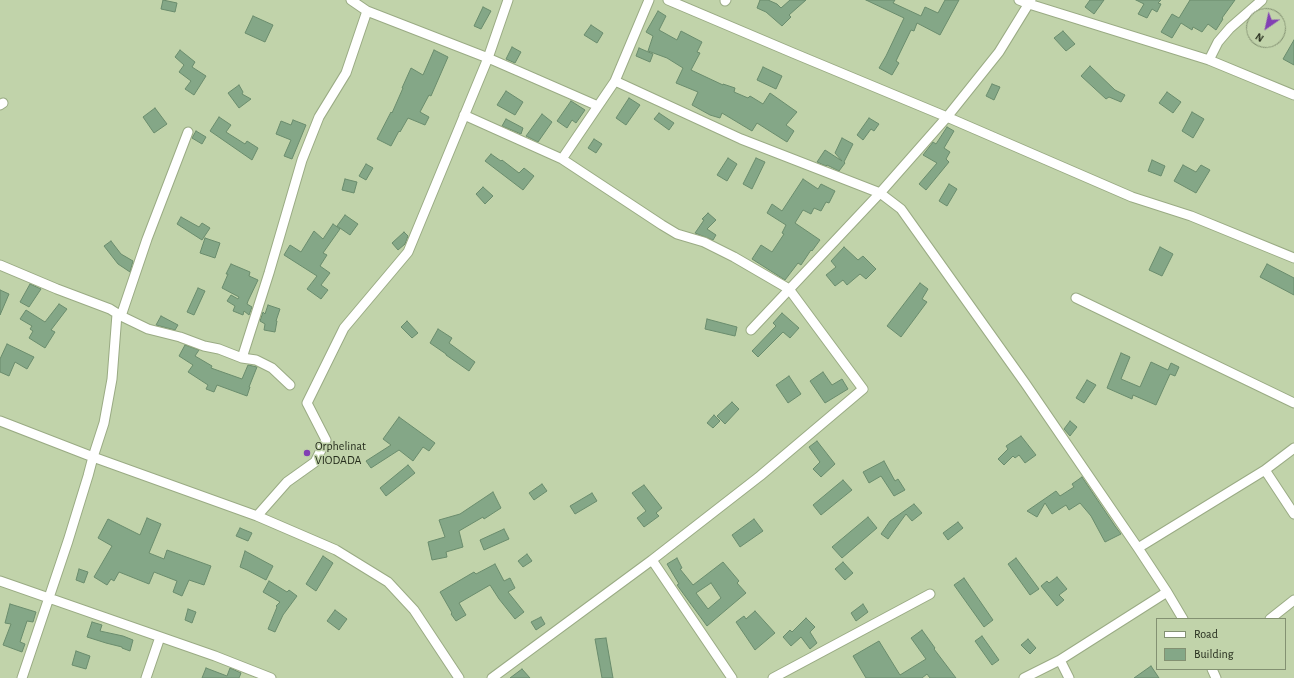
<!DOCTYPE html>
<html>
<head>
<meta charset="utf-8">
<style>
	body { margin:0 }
	#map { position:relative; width:1294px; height:678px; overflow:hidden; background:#c1d3aa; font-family:"Alegreya Sans",sans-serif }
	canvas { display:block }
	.legend { position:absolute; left:1156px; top:618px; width:130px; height:52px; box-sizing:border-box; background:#c1d3aa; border:1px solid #839172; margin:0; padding:5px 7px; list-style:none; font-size:12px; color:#262d1d }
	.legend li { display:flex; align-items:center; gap:8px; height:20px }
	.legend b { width:20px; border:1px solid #839172 }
	.north { position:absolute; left:1246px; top:8px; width:40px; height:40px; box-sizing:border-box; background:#c1d3aa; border:1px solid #839172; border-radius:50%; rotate:214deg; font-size:11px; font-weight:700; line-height:16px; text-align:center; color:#262d1d }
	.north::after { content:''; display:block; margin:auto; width:14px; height:18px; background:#8240b4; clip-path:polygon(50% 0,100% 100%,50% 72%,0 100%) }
</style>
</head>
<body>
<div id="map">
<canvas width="1294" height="678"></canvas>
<ul class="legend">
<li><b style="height:5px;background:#fff"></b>Road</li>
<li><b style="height:11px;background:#84a787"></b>Building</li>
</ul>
<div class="north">N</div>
</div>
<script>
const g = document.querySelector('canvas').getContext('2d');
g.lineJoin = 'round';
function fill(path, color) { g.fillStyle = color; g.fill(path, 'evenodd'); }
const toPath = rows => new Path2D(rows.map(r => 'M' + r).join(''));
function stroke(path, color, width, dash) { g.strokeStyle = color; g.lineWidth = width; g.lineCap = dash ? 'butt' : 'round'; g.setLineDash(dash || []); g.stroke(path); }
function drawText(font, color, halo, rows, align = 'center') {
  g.font = font + ' "Alegreya Sans",sans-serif'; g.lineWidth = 3; g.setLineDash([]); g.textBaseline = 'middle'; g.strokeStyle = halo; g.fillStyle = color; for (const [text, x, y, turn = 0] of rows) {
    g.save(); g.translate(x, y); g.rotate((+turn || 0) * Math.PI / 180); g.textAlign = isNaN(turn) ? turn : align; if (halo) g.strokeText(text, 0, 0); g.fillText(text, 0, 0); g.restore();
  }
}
const building = toPath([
	[163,0,177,3,175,12,161,9,163,0],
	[760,0,768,0,777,4,781,8,790,0,806,0,789,15,791,17,782,26,766,12,757,8,760,0],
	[866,0,895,0,893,3,921,16,925,7,938,13,945,0,959,0,940,35,917,23,914,31,911,30,896,61,899,63,892,75,879,68,886,56,904,18,866,0],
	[1090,0,1104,0,1094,14,1085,7,1090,0],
	[1136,0,1161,0,1158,3,1161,4,1157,12,1152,9,1147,18,1138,14,1144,4,1136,0],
	[1190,0,1235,0,1222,18,1223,19,1216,30,1208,24,1202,32,1193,27,1192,30,1181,23,1172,38,1161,32,1172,14,1179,18,1190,0],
	[483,7,491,11,481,29,474,26,483,7],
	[658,11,666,16,659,30,677,40,681,31,702,42,697,52,700,53,691,70,723,85,723,84,735,88,734,92,748,98,750,96,763,104,770,93,797,112,786,125,794,131,787,142,757,123,752,131,722,113,720,118,710,115,692,105,698,92,676,83,683,68,667,58,648,51,653,36,646,32,658,11],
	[253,16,273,25,265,42,245,33,253,16],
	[591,25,603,33,597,43,584,35,591,25],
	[1063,31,1075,44,1066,51,1054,38,1063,31],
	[1294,40,1294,65,1283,59,1294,40],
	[512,47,521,52,515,63,506,59,512,47],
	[639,48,653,54,650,62,636,56,639,48],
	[180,50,195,62,192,67,206,76,194,95,185,89,191,81,179,72,184,65,175,57,180,50],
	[434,50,448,57,431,96,429,95,420,112,429,117,425,125,408,118,400,132,399,131,391,146,377,139,391,112,392,113,403,88,402,88,411,68,423,75,434,50],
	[1090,66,1115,90,1125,95,1121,102,1109,97,1106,99,1081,76,1090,66],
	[763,67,782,76,776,89,757,80,763,67],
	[992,84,1000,87,994,100,986,96,992,84],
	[239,85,243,92,242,94,251,99,239,108,228,93,239,85],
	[506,91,523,102,515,115,497,105,506,91],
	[1167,92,1181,102,1173,113,1159,103,1167,92],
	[629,98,640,105,626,125,616,118,629,98],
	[571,101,585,110,576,123,572,120,567,128,557,121,571,101],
	[155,108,167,124,154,133,143,117,155,108],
	[1192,112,1204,119,1193,138,1182,131,1192,112],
	[659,113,674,123,669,130,654,119,659,113],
	[542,114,552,122,538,142,526,136,542,114],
	[219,117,231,125,226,132,245,144,247,141,258,148,252,160,210,131,219,117],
	[869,118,879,124,874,131,871,129,863,140,857,135,869,118],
	[506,119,523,128,521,134,502,126,506,119],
	[293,120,306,125,292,159,284,156,291,140,276,134,281,121,291,125,293,120],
	[947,127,954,131,944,148,950,152,946,159,949,162,926,190,919,184,937,163,923,155,933,142,936,144,947,127],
	[196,131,206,137,202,144,192,138,196,131],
	[842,138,853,144,844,162,845,163,839,171,827,165,826,166,817,162,825,150,842,161,835,153,842,138],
	[594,139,602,144,596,153,588,148,594,139],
	[491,154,501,161,502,160,519,173,524,168,534,176,523,190,485,161,491,154],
	[728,158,737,164,727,181,717,175,728,158],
	[756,158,765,162,752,189,743,184,756,158],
	[1152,160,1165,166,1161,176,1148,171,1152,160],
	[366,164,373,168,366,180,359,176,366,164],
	[1183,165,1196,172,1201,165,1210,170,1196,193,1174,181,1183,165],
	[345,179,357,182,354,193,342,190,345,179],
	[803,179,818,189,821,184,835,191,829,203,826,202,821,211,814,208,811,214,803,210,795,223,820,240,812,251,811,250,801,265,798,263,785,280,752,259,761,245,772,252,784,234,782,233,786,225,767,213,772,204,782,211,803,179],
	[949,184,957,189,947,206,939,201,949,184],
	[483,187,493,196,485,204,476,194,483,187],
	[708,213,716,220,707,229,716,235,713,240,695,233,704,220,702,219,708,213],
	[345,215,358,224,350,235,337,226,345,215],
	[181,217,199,227,202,223,210,228,202,240,177,224,181,217],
	[333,224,340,229,323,253,327,255,320,266,330,273,321,285,328,290,321,299,307,289,317,276,284,255,290,245,301,252,314,231,323,239,333,224],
	[404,232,408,236,405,244,398,250,392,243,404,232],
	[205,238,220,243,215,258,200,253,205,238],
	[111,241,121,254,133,261,130,272,118,264,104,246,111,241],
	[844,247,858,260,863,256,876,269,866,279,860,274,847,285,843,280,835,286,826,275,836,267,831,261,844,247],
	[1160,247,1173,254,1162,276,1149,270,1160,247],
	[231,264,250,272,249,276,258,280,248,301,247,304,252,307,249,315,244,311,243,315,233,311,235,306,227,301,231,295,238,299,239,297,222,288,228,274,226,274,231,264],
	[1267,264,1294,278,1294,295,1260,277,1267,264],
	[920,283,928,289,922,299,927,302,901,337,887,326,920,283],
	[30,284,41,289,29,307,20,302,30,284],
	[198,288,205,291,194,315,187,312,198,288],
	[0,290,9,294,0,315,0,290],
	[59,304,67,309,51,330,55,332,45,348,29,338,33,331,30,329,32,326,20,319,26,310,45,322,59,304],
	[268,305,280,309,276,321,277,321,275,332,264,330,265,324,260,321,263,312,265,314,268,305],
	[782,313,799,328,790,338,783,332,758,357,752,351,776,326,773,323,782,313],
	[161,316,178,325,175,330,156,325,161,316],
	[707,319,737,327,735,336,705,329,707,319],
	[407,321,418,333,412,338,401,327,407,321],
	[438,329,452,338,449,343,475,362,469,371,446,355,446,354,430,343,438,329],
	[7,344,34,357,27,369,15,362,9,376,0,372,0,359,7,344],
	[185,345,199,350,195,356,212,366,211,368,242,379,248,365,257,367,249,387,250,387,247,396,217,385,214,392,206,389,208,385,188,372,193,365,179,356,185,345],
	[1121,353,1130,357,1121,379,1140,387,1151,362,1168,370,1171,363,1179,367,1175,376,1170,374,1156,405,1133,395,1132,399,1107,388,1121,353],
	[823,372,832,385,842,379,848,389,825,403,810,381,823,372],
	[789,376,801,394,788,403,776,385,789,376],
	[1087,380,1096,385,1084,403,1076,398,1087,380],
	[732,402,739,409,725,424,717,416,732,402],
	[714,415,720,421,713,428,707,423,714,415],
	[399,417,435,443,429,451,423,447,413,461,399,450,371,468,366,461,391,445,383,439,399,417],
	[1070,421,1077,427,1070,436,1064,429,1070,421],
	[1021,436,1036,455,1025,463,1019,455,1015,458,1013,456,1004,465,998,459,1008,449,1006,446,1021,436],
	[817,441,835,464,821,477,813,469,820,462,809,447,817,441],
	[884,461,895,481,898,479,905,490,894,496,881,476,869,483,863,472,884,461],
	[408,465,415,473,386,496,380,488,408,465],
	[1082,477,1115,526,1121,534,1105,542,1091,516,1080,503,1069,510,1066,505,1052,514,1045,503,1037,517,1027,511,1056,491,1060,496,1074,487,1072,484,1082,477],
	[843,480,852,490,821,515,813,505,843,480],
	[542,484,547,491,534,500,529,493,542,484],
	[644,485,662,508,656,513,659,516,644,527,637,518,646,511,632,493,644,485],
	[493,492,501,508,484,519,483,517,459,531,463,547,446,552,447,557,432,560,428,542,445,537,439,520,460,514,493,492],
	[592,493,597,501,575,514,570,506,592,493],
	[914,504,922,513,912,521,906,514,888,539,881,534,890,521,914,504],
	[868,517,877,528,842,558,832,547,868,517],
	[147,518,161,524,149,553,164,559,167,550,211,566,204,585,189,580,182,596,173,592,177,581,154,572,149,584,119,572,114,581,111,579,107,585,94,577,112,546,98,538,108,519,140,535,147,518],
	[754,519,763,531,740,547,732,535,754,519],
	[958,522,963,528,948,540,943,533,958,522],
	[240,528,252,533,248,541,236,536,240,528],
	[504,529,509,539,484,550,480,540,504,529],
	[245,551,273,566,266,580,247,570,240,567,245,551],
	[527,554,532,561,523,567,518,561,527,554],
	[323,556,333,563,316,591,306,584,323,556],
	[677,558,682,568,680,569,693,585,723,562,739,581,737,583,746,593,707,626,677,585,679,584,667,564,677,558],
	[711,583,721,598,708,609,696,593,711,583],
	[1016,558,1039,589,1030,595,1008,564,1016,558],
	[843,562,853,573,845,580,835,569,843,562],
	[495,564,504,581,510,578,515,588,508,592,524,612,515,619,499,599,490,585,459,603,466,615,456,621,451,614,452,613,440,592,474,572,476,574,495,564],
	[79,569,88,572,84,583,76,580,79,569],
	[1057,577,1067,589,1059,595,1064,600,1057,606,1041,586,1047,581,1049,583,1057,577],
	[964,578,993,620,984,627,954,585,964,578],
	[269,581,287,592,289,590,297,596,283,615,275,632,268,629,277,607,276,606,280,602,263,592,269,581],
	[10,604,36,612,33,622,27,621,20,642,25,644,22,652,3,645,11,624,5,623,10,604],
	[863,604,868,612,856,621,851,613,863,604],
	[188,609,196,612,192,623,185,620,188,609],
	[335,610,347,619,339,630,327,621,335,610],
	[755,611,775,633,755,650,736,622,744,616,746,619,755,611],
	[541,617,545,624,536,630,531,622,541,617],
	[806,618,815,627,810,632,817,643,810,649,801,637,791,646,783,637,790,630,792,632,806,618],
	[92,622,102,625,100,631,123,636,133,640,130,651,122,648,122,647,106,643,87,637,92,622],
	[922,630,935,648,934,649,956,678,930,678,927,674,922,678,866,678,853,656,879,641,900,675,926,659,911,638,922,630],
	[982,636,999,660,992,665,975,641,982,636],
	[606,638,613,678,602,678,595,639,606,638],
	[1028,639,1036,648,1030,654,1021,645,1028,639],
	[76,651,90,656,86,669,72,665,76,651],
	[1151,666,1159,678,1134,678,1151,666],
	[206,668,227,676,230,668,241,673,239,678,202,678,206,668],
	[522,669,530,678,510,678,522,669]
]);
const minor = toPath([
	[351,0,367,11,488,58,598,106],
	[668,0,793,53,947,117,1132,197,1191,216,1294,258],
	[1019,0,1029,4,1209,60,1294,95],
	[725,1,726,0],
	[1209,60,1218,42,1230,28,1262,0],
	[615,81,741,139,880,193,901,209,1025,383,1138,548,1167,592,1183,619],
	[0,105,3,103],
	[464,115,562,159,662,225,677,234,704,242,734,257,789,289,863,389,760,476,652,560],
	[562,159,615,81,649,0],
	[0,265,57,289,110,309,121,316,148,329,180,337,204,346,219,349,242,358,256,360,272,368,290,385],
	[1076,298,1294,403],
	[751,330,880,193,947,117,999,52,1031,0],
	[242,358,269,273,302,160,319,117,346,73,367,11],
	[0,421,93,457,257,516,336,550,388,582,414,610,459,678],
	[1265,470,1294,514],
	[257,516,287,482,315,462,326,440,307,403,344,328,408,252,488,58,508,0],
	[1138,548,1265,470,1294,448],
	[0,581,215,656,271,678],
	[1270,619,1294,600],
	[1060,660,1069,678],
	[1212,669,1216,678],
	[22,678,68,541,88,476,93,457,104,423,112,379,117,314,121,316,147,239,188,132],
	[146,678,160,637],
	[492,678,652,560,732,678],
	[773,678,930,594],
	[1024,678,1060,660,1167,592]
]);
const markers = [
	[307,453,4,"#8240b4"]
];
const poiNames = [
	["Orphelinat",315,446],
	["VIODADA",315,460]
];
fill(building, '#84a787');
stroke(building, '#6a8c6d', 1);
stroke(minor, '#9aab84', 11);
stroke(minor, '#fff', 9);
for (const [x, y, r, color] of markers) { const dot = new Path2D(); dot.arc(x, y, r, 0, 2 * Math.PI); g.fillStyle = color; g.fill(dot); stroke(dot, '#c1d3aa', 1.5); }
drawText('12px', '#262d1d', '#c1d3aa', poiNames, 'left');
</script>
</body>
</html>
